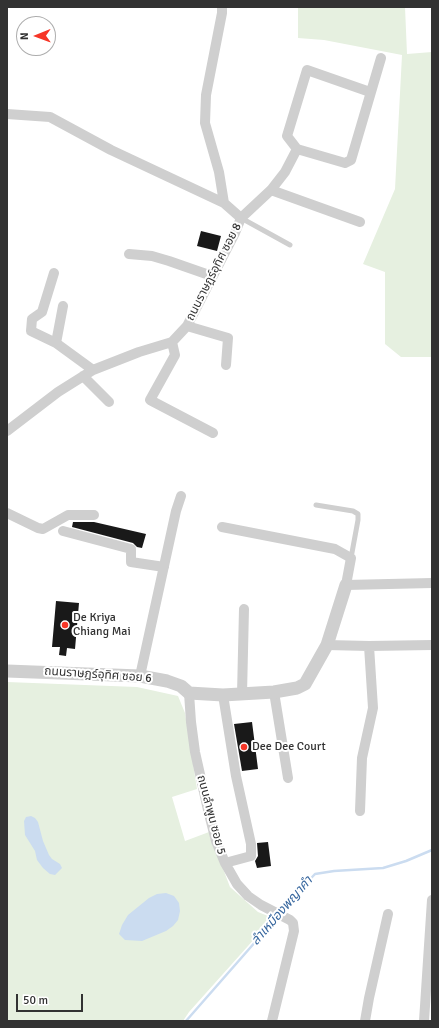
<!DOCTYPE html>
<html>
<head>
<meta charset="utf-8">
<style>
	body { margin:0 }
	#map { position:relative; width:439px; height:1028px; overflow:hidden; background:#fff; font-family:Signika,sans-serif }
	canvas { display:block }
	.frame { position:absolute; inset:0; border:8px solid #323232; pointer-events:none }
	.north { position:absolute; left:16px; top:16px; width:40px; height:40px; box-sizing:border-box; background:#fff; border:1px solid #adadad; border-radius:50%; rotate:269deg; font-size:11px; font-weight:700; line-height:16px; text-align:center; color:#323232 }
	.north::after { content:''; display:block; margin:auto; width:14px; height:18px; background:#f63627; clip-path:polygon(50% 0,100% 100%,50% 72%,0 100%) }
	.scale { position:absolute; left:16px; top:994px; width:67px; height:18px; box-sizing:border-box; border:2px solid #323232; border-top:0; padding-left:5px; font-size:12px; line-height:14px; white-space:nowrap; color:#323232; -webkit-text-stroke:3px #fff; paint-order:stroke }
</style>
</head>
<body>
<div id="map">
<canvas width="439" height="1028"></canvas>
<div class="frame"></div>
<div class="north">N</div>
<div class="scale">50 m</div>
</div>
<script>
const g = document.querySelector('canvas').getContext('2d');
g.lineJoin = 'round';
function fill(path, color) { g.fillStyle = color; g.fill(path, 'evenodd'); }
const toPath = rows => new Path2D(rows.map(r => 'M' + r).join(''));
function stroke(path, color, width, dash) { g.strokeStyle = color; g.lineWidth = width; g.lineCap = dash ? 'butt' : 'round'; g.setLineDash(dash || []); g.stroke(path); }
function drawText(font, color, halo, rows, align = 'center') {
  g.font = font + ' Signika,"Noto Sans Thai",sans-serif'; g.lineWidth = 4; g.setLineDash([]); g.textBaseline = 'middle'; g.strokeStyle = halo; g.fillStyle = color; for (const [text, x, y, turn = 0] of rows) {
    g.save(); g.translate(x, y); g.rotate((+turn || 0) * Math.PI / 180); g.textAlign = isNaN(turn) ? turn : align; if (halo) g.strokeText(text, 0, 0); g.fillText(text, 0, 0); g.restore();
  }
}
const green = toPath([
	[298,7,405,7,407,54,432,52,432,357,401,357,385,344,385,272,363,264,395,189,402,55,324,40,298,38],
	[7,682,137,687,178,696,185,713,197,789,172,797,185,841,209,832,230,887,258,912,273,918,189,1012,183,1021,7,1021]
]);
const water = toPath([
	[31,816,35,818,38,822,43,841,49,855,52,859,60,864,62,868,55,875,50,874,43,868,37,860,35,851,25,835,24,821,26,817],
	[166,893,174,896,179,903,180,911,178,920,173,926,166,931,142,941,125,940,119,934,122,925,128,915,149,898,157,894]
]);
const stream = toPath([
	[282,913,298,892,315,874,334,871,383,868,406,861,432,850],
	[186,1021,278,916]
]);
const building = toPath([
	[201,231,221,236,217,251,197,246],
	[94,522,146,534,142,548,137,547,133,543,72,527,73,522],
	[56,601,79,603,75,649,67,648,66,656,59,655,60,647,52,647],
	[252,722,258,769,242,771,234,724],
	[268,842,271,866,257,868,255,861,258,856,257,843]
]);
const service = toPath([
	[241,218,290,245],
	[316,505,353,511,358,514,358,520,351,558]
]);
const minor = toPath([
	[222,7,222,13,206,95,205,123,219,172,224,203],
	[370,92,307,70,287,136,297,149,345,163,351,160,381,58],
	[7,114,50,117,111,150,224,203,241,218],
	[271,190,360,222],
	[129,254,152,256,169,261,212,276],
	[54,273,42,312,32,319,31,331,56,343,93,370],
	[187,326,228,338,226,365],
	[172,342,175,355,150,400,213,433],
	[56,343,63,306],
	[83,376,109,402],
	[7,431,58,392,93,370,139,352,172,342,187,326,235,233,241,218,271,190,285,172,297,149],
	[7,513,38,528,43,529,68,515,94,515],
	[222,527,335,549,351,558,346,585,432,583],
	[63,531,131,549,131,562,164,567],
	[327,645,369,646,432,645],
	[140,676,176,511,181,496],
	[274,692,288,778],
	[189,693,191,722,195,752,208,810,216,841,225,863,237,884,248,896,261,905,290,920,293,923,294,931,272,1021],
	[242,694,244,609],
	[223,695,236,776,251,844,251,856,225,863],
	[360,811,362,758,373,708,369,646],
	[365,1021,369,998,388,914],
	[424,1021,432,900]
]);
const tertiary = toPath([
	[7,671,140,676,167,681,181,686,189,693,223,695,274,692,297,688,305,684,327,645,346,585]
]);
const markers = [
	[65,625,4,"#f63627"],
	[244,747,4,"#f63627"]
];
const streetNames = [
	["ถนนราษฎร์อุทิศ ซอย 8",214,272,-63],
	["ถนนราษฎร์อุทิศ ซอย 6",98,675,4],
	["ถนนลำพูน ซอย 5",211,815,75]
];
const poiNames = [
	["De Kriya",73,618],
	["Chiang Mai",73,632],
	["Dee Dee Court",252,747]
];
const waterNames = [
	["ลำเหมืองพญาคำ",282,911,-49]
];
fill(green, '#e6f0e0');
fill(water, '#cbdcf0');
stroke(stream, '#cbdcf0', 2.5);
fill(building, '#191919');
stroke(service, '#cfcfcf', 5);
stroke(minor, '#cfcfcf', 10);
stroke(tertiary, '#cfcfcf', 13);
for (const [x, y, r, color] of markers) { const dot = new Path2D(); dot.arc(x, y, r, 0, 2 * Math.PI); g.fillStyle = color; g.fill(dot); stroke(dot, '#fff', 1.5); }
drawText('12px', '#323232', '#fff', streetNames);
drawText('12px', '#323232', '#fff', poiNames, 'left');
drawText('italic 13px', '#36669e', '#fff', waterNames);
</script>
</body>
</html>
